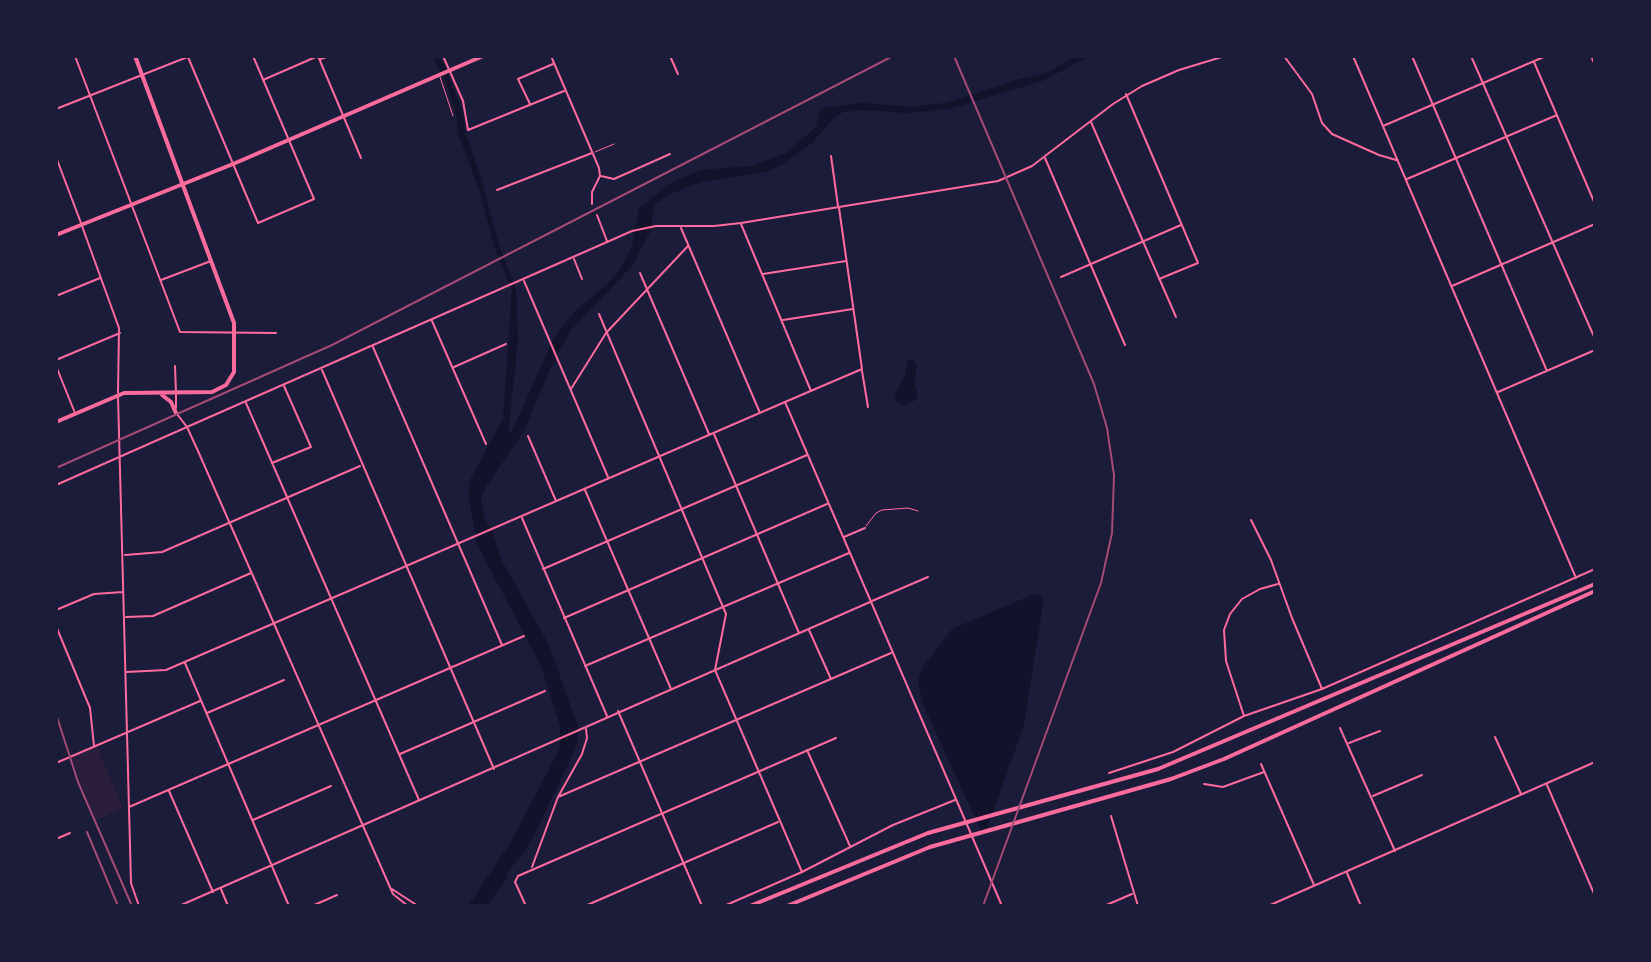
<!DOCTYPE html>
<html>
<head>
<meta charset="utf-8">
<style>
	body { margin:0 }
	#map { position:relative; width:1651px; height:962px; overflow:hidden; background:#1b1b3a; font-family:"IBM Plex Sans",sans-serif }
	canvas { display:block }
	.frame { position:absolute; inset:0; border:58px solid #1b1b3a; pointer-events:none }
</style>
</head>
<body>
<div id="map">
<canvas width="1651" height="962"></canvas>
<div class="frame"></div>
</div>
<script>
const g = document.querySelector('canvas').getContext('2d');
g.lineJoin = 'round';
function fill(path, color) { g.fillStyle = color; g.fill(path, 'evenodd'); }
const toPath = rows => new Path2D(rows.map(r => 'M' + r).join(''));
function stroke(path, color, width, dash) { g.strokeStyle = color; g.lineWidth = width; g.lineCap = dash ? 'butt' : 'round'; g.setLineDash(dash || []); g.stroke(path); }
const green = toPath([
	[97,746,123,808,96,820,71,757]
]);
const water = toPath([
	[432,56,439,56,445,67,462,110,466,134,481,178,499,245,516,289,518,340,508,434,513,429,554,338,575,311,605,286,619,271,632,247,639,208,671,183,700,170,752,166,786,153,816,127,819,112,823,108,862,103,912,107,945,103,1020,79,1047,73,1076,56,1091,56,1042,81,953,108,909,113,859,110,843,112,833,119,812,143,781,165,766,172,701,182,670,194,655,204,650,232,632,266,571,330,552,364,524,431,485,488,481,498,484,517,493,534,502,561,549,645,578,727,577,745,536,831,525,852,508,871,506,879,487,906,468,906,512,840,560,748,560,726,541,666,477,544,469,498,469,486,471,478,503,418,512,290,495,249,479,190,458,133,456,114,444,78],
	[908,359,914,361,917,365,914,382,918,395,916,400,904,405,896,402,894,397,905,375],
	[1034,594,1041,596,1043,603,1024,725,985,834,982,833,923,704,918,681,923,667,952,629]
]);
const service = toPath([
	[440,77,453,116],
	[595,152,614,144],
	[866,526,876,513,882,510,908,508,918,511]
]);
const minor = toPath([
	[75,56,180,332,276,333],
	[443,56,463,101,468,130,564,91],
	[670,56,678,74],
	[1284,56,1312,94,1322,123,1332,134,1379,155,1396,160],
	[1353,56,1576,578],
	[1412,56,1547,371],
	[1471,56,1595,339],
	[188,57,258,223,314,199,253,56],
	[321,59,329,56],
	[1534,62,1595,204],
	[263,80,318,56,361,158],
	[1126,94,1198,263,1159,279],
	[530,104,518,79,553,64],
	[56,109,190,56],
	[1091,122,1176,317],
	[1383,126,1546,56],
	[831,156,838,206],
	[56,157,81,223],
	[1045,158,1125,345],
	[601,176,614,179,670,154],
	[1407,179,1557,115],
	[497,190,592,153],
	[741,224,811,391],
	[681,228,760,413],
	[574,259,582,279],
	[640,273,709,434],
	[763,274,846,261],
	[1061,277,1181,225],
	[161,280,211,261],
	[524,281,608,477],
	[1452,286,1595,224],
	[599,314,723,607,726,614,715,670,802,872],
	[783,320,853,309],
	[432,321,486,444],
	[373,347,502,645],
	[56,360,120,333],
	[56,366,75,413],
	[175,366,176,393],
	[454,367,506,344],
	[322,370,494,769],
	[862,371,868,407],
	[571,389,606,333,688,246],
	[1498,392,1595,350],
	[118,396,131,883,139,906],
	[246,403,419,800],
	[714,434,799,633],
	[528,436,556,501],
	[272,463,311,447,284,386],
	[56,485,187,427],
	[585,490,671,689],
	[522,518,607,716],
	[1251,520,1271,560,1292,618,1322,689],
	[844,537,865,528],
	[125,555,162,552,360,466],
	[543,569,807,455],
	[872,601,928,577],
	[56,610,94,594,123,592],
	[126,617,153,616,251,573],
	[1594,617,1595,618],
	[564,618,827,504],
	[56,626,90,708,94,746],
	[809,630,831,679],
	[185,663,289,906],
	[585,666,849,553],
	[126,672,166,670,785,402],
	[618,711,702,906],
	[207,713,284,680],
	[1244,716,1226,661,1224,630,1230,614,1242,599,1260,589,1278,584],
	[1340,728,1395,851],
	[1495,737,1521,794],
	[1349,743,1380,731],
	[807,750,850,846],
	[400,754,545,691],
	[56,763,200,701],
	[1261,764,1314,885],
	[1109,773,1173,752,1244,716,1322,689,1595,569],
	[1204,784,1223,787,1264,772],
	[1547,785,1595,896],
	[169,791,213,892],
	[1373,796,1422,775],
	[558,797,891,653],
	[129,807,524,636],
	[1111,816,1138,906],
	[253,820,331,786],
	[56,839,70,833],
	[532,867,558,797,582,754,587,738,586,729],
	[1347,873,1361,906],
	[221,889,228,906],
	[312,906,337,895],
	[526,906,515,882,518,876,836,738],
	[585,906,778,822],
	[724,906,802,872,893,825,955,800],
	[1104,906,1132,894]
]);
const tertiary = toPath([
	[551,56,599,168,600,176,592,192,592,204],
	[1591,56,1595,65],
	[839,208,862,369,785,402,1002,906],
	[597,215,607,241],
	[82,226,119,328,118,393],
	[56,296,100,278],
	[176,408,176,394],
	[177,414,187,427,198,451,393,894,408,906],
	[187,427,632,231,656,226,714,226,741,223,998,181,1032,166,1113,104,1142,86,1179,70,1225,56],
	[392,889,418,906],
	[179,906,870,602],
	[1268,906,1595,762]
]);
const primary = toPath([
	[56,235,233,164,483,56],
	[162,395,171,402,176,413],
	[56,422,124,393,212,392,226,385,234,372,234,323,135,56]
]);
const motorway = toPath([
	[750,906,928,833,1158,769,1595,584],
	[787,906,930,847,1171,779,1224,759,1595,591]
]);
const rail = toPath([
	[954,56,1094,384,1107,428,1114,475,1112,533,1101,583,983,906],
	[56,468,332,345,893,56],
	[56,714,78,782,132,906],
	[87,832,118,906]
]);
fill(green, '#2a1e3b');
fill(water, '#12122b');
stroke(service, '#ff6b9d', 1);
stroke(minor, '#ff6b9d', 2);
stroke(tertiary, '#ff6b9d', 2);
stroke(primary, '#ff6b9d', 4);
stroke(motorway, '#ff6b9d', 4);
stroke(rail, '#a44b75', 2);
</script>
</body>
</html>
